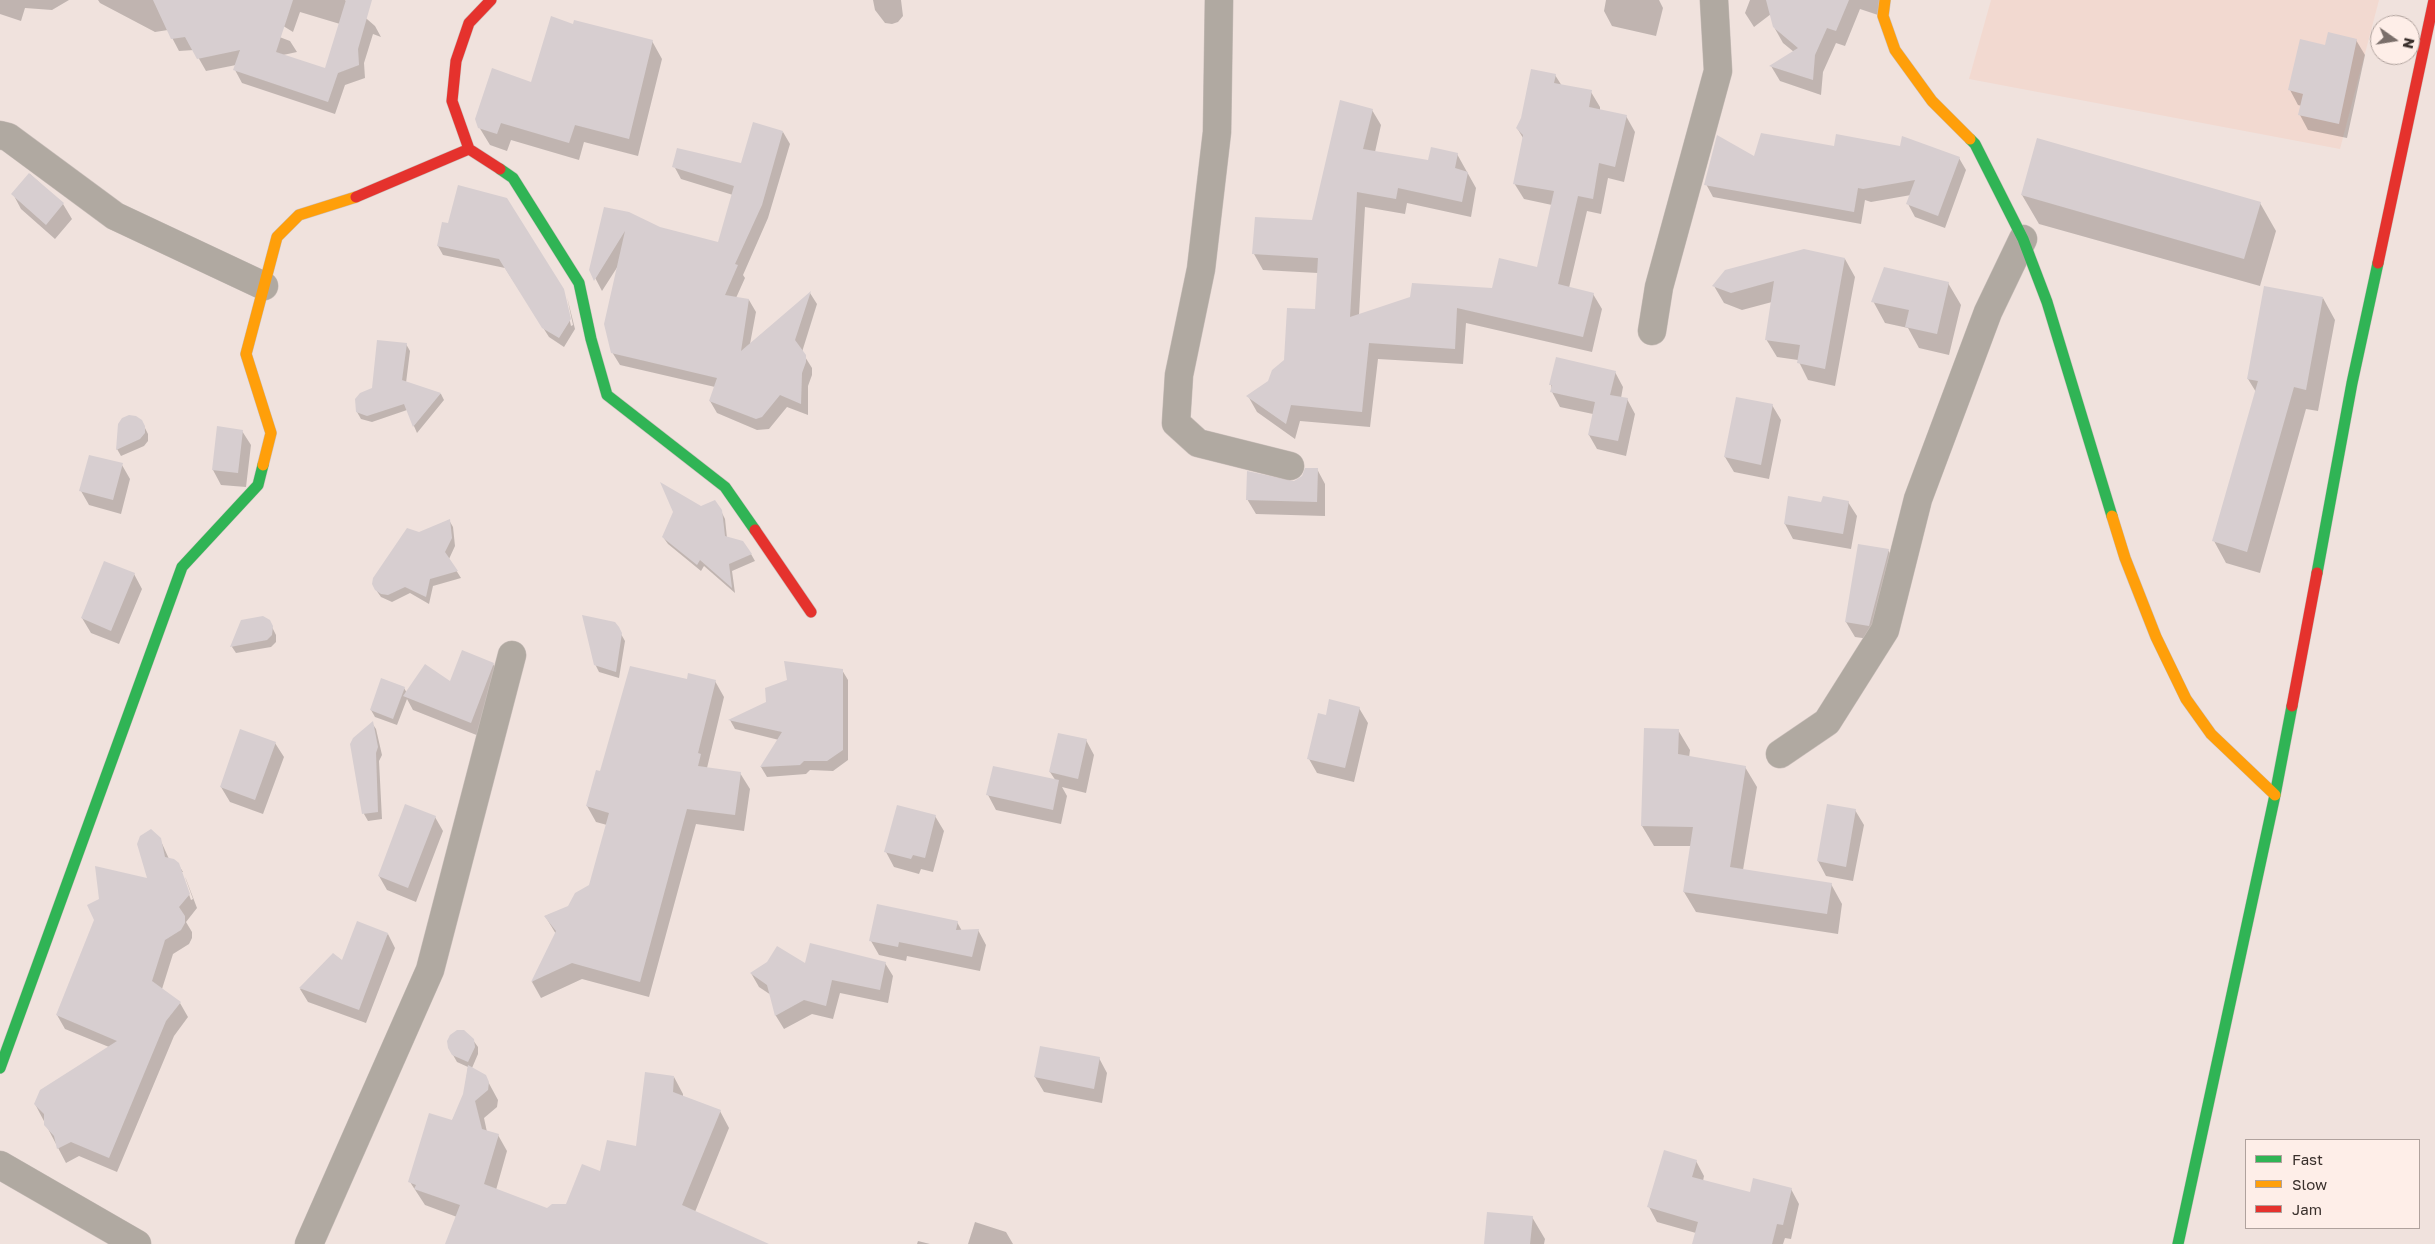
<!DOCTYPE html>
<html>
<head>
<meta charset="utf-8">
<style>
	body { margin:0 }
	#map { position:relative; width:2435px; height:1244px; overflow:hidden; background:#f0e2dd; font-family:"Golos Text",sans-serif }
	canvas { display:block }
	.legend { position:absolute; left:2245px; top:1139px; width:175px; height:90px; box-sizing:border-box; background:#feeee8; border:1px solid #b0a29d; margin:0; padding:6px 9px; list-style:none; font-size:15px; color:#3a302c }
	.legend li { display:flex; align-items:center; gap:10px; height:25px }
	.legend b { width:25px; border:1px solid #b0a29d }
	.north { position:absolute; left:2370px; top:15px; width:50px; height:50px; box-sizing:border-box; background:#feeee8; border:1px solid #b0a29d; border-radius:50%; rotate:103deg; font-size:14px; font-weight:700; line-height:20px; text-align:center; color:#3a302c }
	.north::after { content:''; display:block; margin:auto; width:18px; height:22px; background:#7a6e6a; clip-path:polygon(50% 0,100% 100%,50% 72%,0 100%) }
</style>
</head>
<body>
<div id="map">
<canvas width="2435" height="1244"></canvas>
<ul class="legend">
<li><b style="height:6px;background:#30b455"></b>Fast</li>
<li><b style="height:6px;background:#ff9f0a"></b>Slow</li>
<li><b style="height:6px;background:#e5322d"></b>Jam</li>
</ul>
<div class="north">N</div>
</div>
<script>
const g = document.querySelector('canvas').getContext('2d');
g.lineJoin = 'round';
function fill(path, color) { g.fillStyle = color; g.fill(path, 'evenodd'); }
const toPath = rows => new Path2D(rows.map(r => 'M' + r).join(''));
function stroke(path, color, width, dash) { g.strokeStyle = color; g.lineWidth = width; g.lineCap = dash ? 'butt' : 'round'; g.setLineDash(dash || []); g.stroke(path); }
const built = toPath([
	[1991,0,2379,0,2340,149,1969,79]
]);
const shadow = toPath([
	[0,0,69,0,52,10,25,8,21,21,0,14],
	[98,0,182,0,290,41,297,52,283,55,326,70,340,24,300,12,293,32,241,0,345,0,375,26,381,37,373,34,364,63,365,78,345,85,335,114,242,83,235,70,236,65,206,71,194,50,179,51,168,30,155,32,100,3],
	[873,0,901,0,903,16,898,22,892,24,885,23,875,10],
	[1606,0,1659,0,1663,8,1656,36,1612,26,1604,11],
	[1750,0,1888,0,1878,15,1860,9,1845,46,1836,43,1823,72,1821,95,1780,81,1771,66,1794,52,1783,43,1774,27,1771,14,1754,27,1745,13],
	[2356,40,2365,55,2347,138,2308,130,2300,115,2302,106,2298,105,2290,90,2326,47],
	[652,41,662,59,638,156,584,142,579,160,511,140,507,151,490,145,479,127,532,84],
	[1555,75,1562,86,1591,92,1600,107,1600,111,1626,116,1635,132,1624,182,1608,178,1601,214,1587,211,1569,288,1593,294,1602,309,1592,352,1466,323,1463,364,1378,359,1370,427,1300,421,1295,439,1257,412,1248,396,1269,381,1285,361,1316,311,1318,273,1263,270,1254,254,1313,221,1372,110,1381,125,1375,152,1429,162,1457,154,1476,188,1471,217,1407,203,1405,214,1365,207,1359,315,1493,290,1538,268,1552,205,1524,199,1514,183,1523,138,1517,128],
	[783,132,790,144,768,218,743,275,745,278,736,298,749,300,756,312,750,344,810,293,817,304,802,352,812,368,812,375,808,386,808,415,787,407,769,429,757,430,717,413,710,401,715,387,620,365,612,352,618,266,602,291,591,270,605,209,659,229,719,244,733,195,681,179,674,166,742,164],
	[1835,147,1959,158,1966,170,1945,228,1915,217,1908,204,1911,195,1871,202,1865,200,1861,224,1713,197,1706,184,1755,158],
	[30,174,63,204,72,219,55,239,21,209,13,194],
	[2022,195,2260,203,2276,231,2260,286,2039,224],
	[449,225,563,290,571,326,573,325,567,297,575,329,564,347,549,337,505,268,443,255,438,246],
	[1845,259,1855,277,1835,386,1808,380,1798,360,1777,357,1766,339,1772,302,1742,310,1724,303,1714,286],
	[1948,283,1961,305,1949,355,1919,348,1908,328,1885,323,1873,301],
	[2323,298,2335,320,2318,411,2306,409,2260,573,2226,563,2214,541,2256,392,2248,379],
	[406,344,410,351,406,383,441,394,444,400,417,433,407,410,372,422,361,419,357,412],
	[1615,372,1623,387,1621,398,1627,399,1635,414,1626,456,1597,449,1589,435,1593,414,1560,407,1552,392,1551,384],
	[1772,405,1781,420,1769,479,1734,472,1725,457],
	[141,420,148,434,148,441,144,446,121,456,117,449],
	[242,431,251,445,246,487,221,485,213,470],
	[122,465,130,479,121,514,89,505,81,491],
	[1317,469,1325,484,1325,516,1256,514,1247,499,1294,482],
	[1848,502,1857,516,1851,549,1793,539,1785,524,1822,503],
	[701,507,721,511,725,519,727,538,751,554,755,561,732,571,735,593,704,566,701,571,668,544,663,537],
	[449,520,453,527,455,546,449,559,461,578,433,586,429,604,410,593,392,602,381,597,376,590,419,533],
	[1888,550,1897,565,1877,640,1855,637,1846,622],
	[134,574,142,589,119,644,91,633,82,618],
	[242,621,269,621,276,635,276,642,271,647,236,653,232,647],
	[621,634,625,641,619,678,599,672,595,664],
	[493,664,501,678,479,736,413,710,407,699,397,725,375,717,371,710,382,680,404,688,407,693,450,683],
	[842,670,848,680,848,760,833,771,810,770,806,774,767,777,761,767,779,740,735,729,730,720],
	[688,680,715,681,724,697,707,768,740,773,750,789,744,831,696,824,649,997,582,979,541,998,532,982,556,934,545,916,569,907,590,886,607,825,596,822,587,806,601,772],
	[1359,708,1368,723,1354,782,1317,773,1309,759,1326,717],
	[372,723,376,729,382,755,379,761,382,819,368,821,364,814],
	[1678,730,1690,750,1689,758,1745,767,1757,787,1743,870,1831,884,1842,904,1838,934,1696,912,1684,892,1692,846,1654,846,1642,826],
	[1086,740,1094,755,1086,793,1062,787,1067,796,1061,824,996,810,988,795,1056,781,1050,772],
	[275,743,284,757,263,814,230,802,221,787],
	[1828,805,1855,810,1864,825,1853,881,1826,876,1818,861],
	[935,816,944,831,933,872,921,869,919,874,894,867,886,852],
	[435,817,443,831,416,902,387,890,379,876],
	[160,839,169,859,178,864,183,872,181,872,191,900,193,899,185,877,186,879,197,908,186,922,192,932,192,938,189,944,173,954,162,989,180,1003,188,1017,174,1036,117,1172,79,1156,66,1163,35,1104,109,1047,65,1029,57,1015,148,880],
	[957,922,962,931,978,930,986,945,980,971,907,956,906,961,879,955,871,941],
	[388,934,395,948,366,1023,308,1002,300,989,334,955,343,961],
	[885,963,893,976,888,1003,840,993,833,1019,812,1014,784,1029,776,1016,771,995,759,987,751,973,805,965],
	[473,1040,478,1047,478,1054,472,1068,485,1076,498,1100,497,1107,484,1118,487,1132,498,1135,507,1151,496,1190,547,1209,567,1205,601,1173,637,1148,674,1077,683,1094,683,1097,720,1111,729,1128,695,1212,766,1244,446,1244,457,1217,425,1205,410,1182,452,1121,464,1094,468,1067,457,1062,449,1048],
	[1099,1058,1107,1073,1102,1103,1044,1092,1035,1077],
	[1696,1161,1704,1176,1703,1181,1750,1193,1791,1189,1799,1204,1791,1239,1785,1238,1783,1244,1696,1244,1696,1233,1657,1222,1649,1207],
	[1532,1217,1545,1239,1544,1244,1485,1244],
	[975,1222,1006,1232,1013,1244,968,1244],
	[918,1241,930,1244,917,1244]
]);
const building = toPath([
	[153,0,293,0,276,52,325,68,346,0,372,0,358,49,359,65,338,73,328,102,233,70,240,50,197,59,185,37,171,39],
	[1766,0,1849,0,1836,31,1827,28,1815,55,1813,80,1769,66,1798,48,1773,27],
	[551,16,573,24,574,20,653,40,629,139,575,125,569,143,501,123,497,134,478,128,475,119,492,68,531,82],
	[2328,32,2357,39,2339,124,2298,115,2303,94,2288,90,2300,39,2325,45],
	[1531,69,1556,74,1554,83,1592,90,1589,107,1627,115,1615,167,1599,163,1593,199,1578,196,1558,284,1594,293,1583,337,1457,308,1455,349,1369,343,1362,412,1291,405,1286,424,1246,396,1268,381,1272,370,1284,360,1287,308,1315,309,1318,258,1252,254,1255,217,1312,220,1340,100,1373,109,1363,149,1428,160,1431,147,1458,153,1455,168,1468,172,1462,202,1398,188,1396,199,1357,192,1350,317,1410,297,1412,283,1492,288,1499,258,1537,267,1554,191,1513,184,1523,135,1516,128,1521,118],
	[753,122,783,131,762,205,735,264,738,265,725,295,749,299,741,351,811,291,795,340,806,355,806,362,802,373,801,404,780,395,762,417,756,419,709,401,717,378,611,353,604,324,625,231,594,281,589,270,604,207,629,212,660,227,718,242,734,186,672,167,677,148,741,163],
	[1761,133,1834,146,1836,134,1900,146,1902,136,1960,157,1938,216,1906,204,1915,180,1863,189,1858,188,1854,212,1704,185,1717,135,1754,156],
	[2037,138,2261,202,2244,259,2021,195],
	[29,173,64,203,46,225,11,194],
	[458,185,507,198,564,289,571,319,559,338,542,328,499,259,437,246,442,222,448,223],
	[1804,249,1845,258,1825,369,1797,363,1800,345,1765,340,1774,281,1731,293,1712,286,1725,270],
	[1884,267,1949,282,1937,334,1905,327,1909,310,1871,302],
	[2264,286,2323,297,2306,390,2294,387,2247,552,2212,541,2258,381,2247,379],
	[377,340,407,343,402,380,441,393,413,427,404,404,367,416,356,412,355,399,360,393,372,388],
	[1556,357,1616,371,1610,395,1628,398,1618,441,1588,435,1595,402,1550,392,1552,385,1549,385],
	[1736,397,1773,404,1761,465,1724,457],
	[129,415,136,416,142,420,145,426,145,433,140,439,116,450,118,424,122,418],
	[217,426,243,430,238,473,212,470],
	[89,455,123,463,113,500,79,491],
	[1305,468,1318,468,1317,502,1246,500,1247,471,1294,481,1302,476],
	[660,482,701,506,715,500,722,510,725,536,743,541,752,554,729,564,732,588,700,560,697,565,662,537,673,512],
	[1788,496,1821,502,1823,496,1849,501,1843,534,1784,524],
	[450,519,452,538,445,552,458,571,430,579,426,597,405,587,388,595,381,594,375,590,372,584,373,578,407,528,419,532],
	[1858,544,1889,549,1869,626,1845,622],
	[104,561,135,573,111,631,81,618],
	[582,615,615,622,619,627,622,633,616,672,594,665],
	[263,616,270,620,273,626,272,635,267,640,230,647,241,620],
	[462,650,494,663,471,723,403,696,425,664,450,681],
	[784,661,843,669,843,750,827,761,804,761,800,765,760,767,782,732,728,720,766,702,765,688,787,680],
	[630,666,687,679,688,673,716,680,698,753,701,754,698,766,741,772,735,815,687,809,640,982,572,963,531,982,556,931,544,916,568,906,575,893,589,885,609,813,586,806,596,770,600,771],
	[381,678,405,687,393,719,370,710],
	[1329,699,1360,707,1345,768,1307,759,1318,713,1326,715],
	[373,721,378,747,376,753,378,812,362,814,350,744,353,738],
	[1644,728,1679,729,1678,754,1746,766,1730,867,1832,883,1827,914,1683,892,1693,827,1641,826],
	[240,729,276,742,255,800,220,787],
	[1058,733,1087,739,1078,779,1049,772],
	[993,766,1059,780,1053,810,986,795],
	[405,804,436,816,408,888,378,876],
	[1827,804,1856,809,1846,867,1817,861],
	[897,805,936,815,925,858,913,855,911,859,884,852],
	[151,829,161,838,165,857,174,859,179,863,190,894,179,907,185,916,185,923,181,930,165,940,152,981,181,1002,166,1021,109,1158,71,1142,57,1149,54,1136,44,1125,44,1114,34,1104,40,1090,117,1041,56,1015,94,920,87,905,99,899,95,866,147,878,137,844,140,836],
	[877,904,958,921,956,930,979,929,972,957,899,942,898,947,869,941],
	[357,921,388,933,359,1010,299,988,333,953,342,960],
	[810,943,886,962,880,990,832,980,826,1006,804,1000,775,1016,767,985,750,973,767,962,777,946,805,963],
	[457,1030,464,1030,474,1039,475,1047,468,1062,452,1055,448,1048,447,1041,450,1035],
	[1040,1046,1100,1057,1094,1089,1034,1077],
	[468,1065,486,1075,489,1082,488,1090,475,1101,482,1129,499,1134,484,1184,547,1208,552,1204,566,1204,582,1164,600,1171,607,1140,636,1146,645,1072,674,1076,673,1092,721,1110,682,1205,769,1244,445,1244,460,1205,414,1189,416,1185,408,1182,429,1113,452,1120,463,1094],
	[1664,1150,1697,1160,1692,1177,1750,1192,1753,1178,1792,1188,1783,1225,1777,1224,1772,1244,1692,1244,1698,1222,1647,1207],
	[1487,1212,1533,1216,1530,1244,1484,1244]
]);
const street = toPath([
	[1219,0,1217,132,1201,269,1179,375,1176,423,1198,443,1290,466],
	[0,135,8,137,115,216,264,286],
	[1652,331,1659,287,1718,71,1714,0],
	[1780,754,1827,722,1885,630,1918,499,1988,312,2023,239],
	[0,1165,137,1244],
	[309,1244,430,970,512,655]
]);
const fast = toPath([
	[1970,139,1975,144,2023,239,2047,302,2112,516],
	[500,169,513,178,579,283,591,339,607,395,725,487,755,530],
	[2317,573,2352,383,2378,263],
	[0,1068,182,567,258,485,263,465],
	[2178,1244,2275,795,2292,706]
]);
const slow = toPath([
	[1885,0,1883,16,1895,50,1932,101,1970,139],
	[263,465,271,433,246,354,277,237,299,215,356,197],
	[2112,516,2125,558,2156,637,2186,699,2211,734,2275,795]
]);
const jam = toPath([
	[491,0,469,23,456,61,452,101,469,149,500,169],
	[356,197,469,149],
	[2378,263,2434,0],
	[755,530,811,612],
	[2292,706,2317,573]
]);
fill(built, '#f2d9d0');
fill(shadow, '#0003');
fill(building, '#d7ced0');
stroke(street, '#cabfbb', 29);
stroke(fast, '#cabfbb', 12);
stroke(slow, '#cabfbb', 12);
stroke(jam, '#cabfbb', 12);
stroke(street, '#b0a9a1', 28);
stroke(fast, '#30b455', 11);
stroke(slow, '#ff9f0a', 11);
stroke(jam, '#e5322d', 11);
</script>
</body>
</html>
